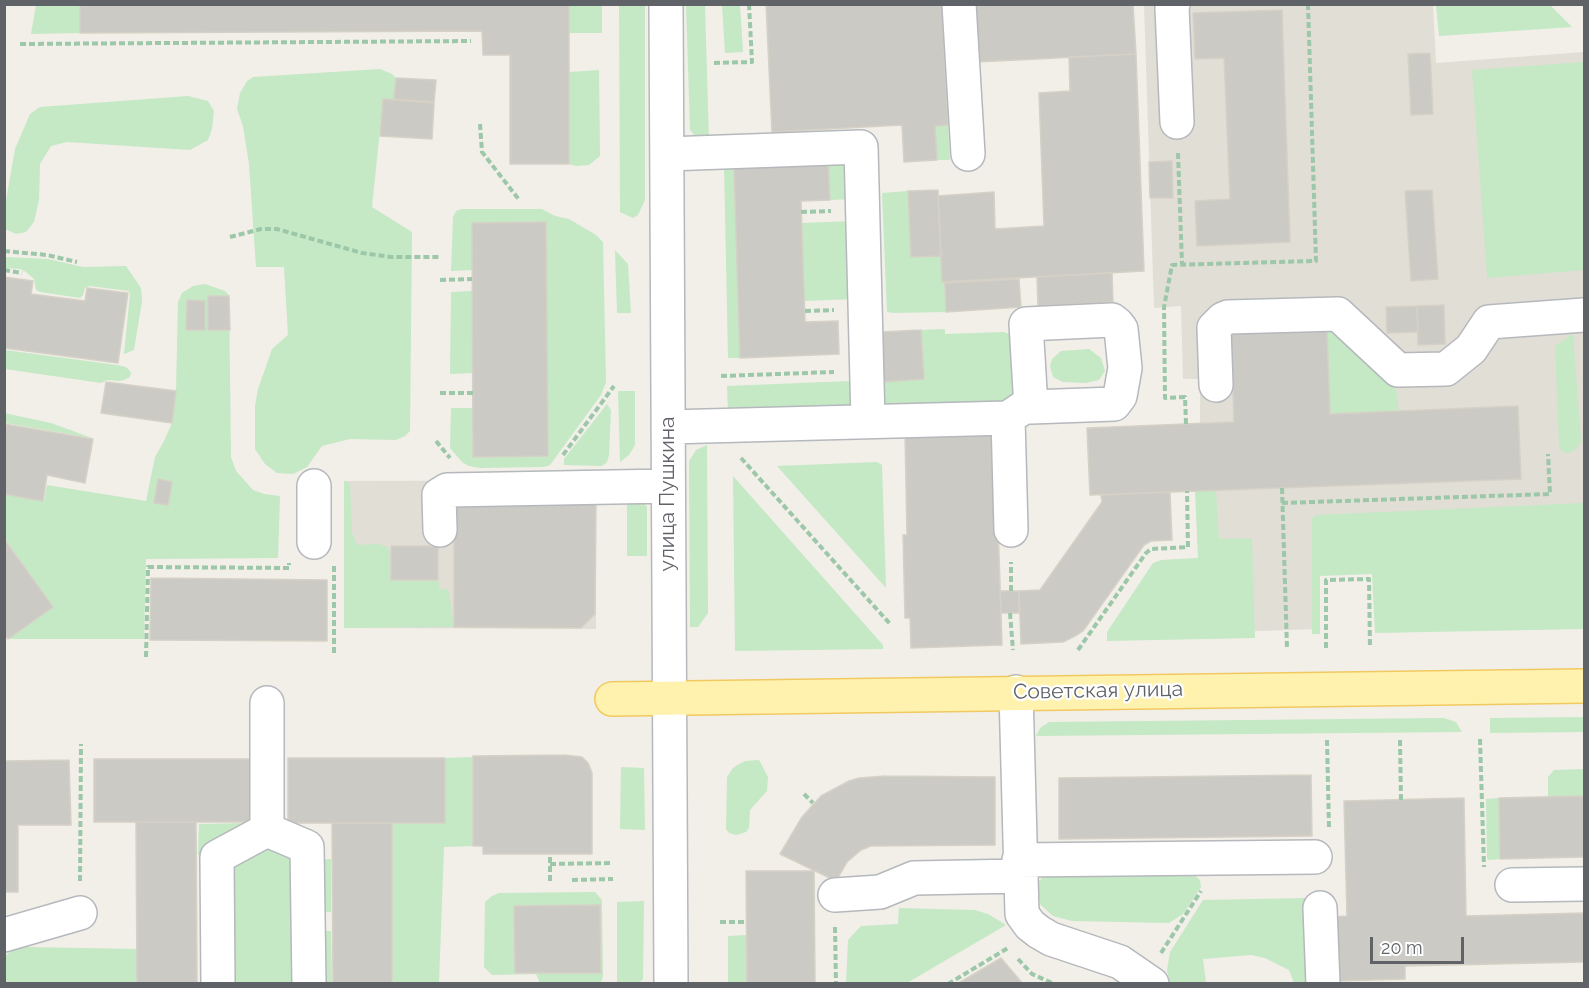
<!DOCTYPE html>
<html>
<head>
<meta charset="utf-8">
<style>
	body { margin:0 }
	#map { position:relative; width:1589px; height:988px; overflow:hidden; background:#f1efe8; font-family:Raleway,sans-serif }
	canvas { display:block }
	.frame { position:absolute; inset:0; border:6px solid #5f6368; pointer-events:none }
	.scale { position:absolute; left:1370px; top:937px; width:94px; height:27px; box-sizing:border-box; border:3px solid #5f6368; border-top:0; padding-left:8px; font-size:18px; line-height:21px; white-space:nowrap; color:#5f6368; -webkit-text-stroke:4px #fff; paint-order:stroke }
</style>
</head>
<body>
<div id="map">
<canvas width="1589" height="988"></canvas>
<div class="frame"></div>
<div class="scale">20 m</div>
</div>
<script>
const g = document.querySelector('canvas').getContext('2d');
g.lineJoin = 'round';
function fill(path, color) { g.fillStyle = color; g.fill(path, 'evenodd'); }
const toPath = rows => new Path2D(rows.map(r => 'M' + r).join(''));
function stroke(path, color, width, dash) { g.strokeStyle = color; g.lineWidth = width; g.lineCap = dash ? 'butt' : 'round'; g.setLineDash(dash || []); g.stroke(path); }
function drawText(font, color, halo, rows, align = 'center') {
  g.font = font + ' Raleway,sans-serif'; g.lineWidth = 4.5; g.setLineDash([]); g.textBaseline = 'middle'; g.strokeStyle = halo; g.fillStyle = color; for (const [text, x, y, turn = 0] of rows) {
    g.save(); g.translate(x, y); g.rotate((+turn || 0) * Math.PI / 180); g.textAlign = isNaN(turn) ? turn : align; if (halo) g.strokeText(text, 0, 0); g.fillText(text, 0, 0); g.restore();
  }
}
const education = toPath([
	[1144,5,1433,5,1436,63,1584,52,1584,624,1378,570,1317,572,1317,629,1205,633,1200,491,1200,379,1183,379,1181,306,1154,308],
	[596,480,596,629,357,628,344,544,344,481]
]);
const green = toPath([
	[36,5,80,5,80,33,31,34],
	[569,5,602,5,602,33,569,33],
	[619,5,645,5,645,200,638,215,633,218,620,212],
	[686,5,705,5,709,140,696,137,690,130],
	[722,5,740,5,743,52,725,53],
	[1543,5,1550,5,1572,27,1439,36,1436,5],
	[1584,62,1584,270,1487,278,1472,70],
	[380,69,392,74,396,78,394,99,383,100,372,207,412,232,410,431,405,436,396,440,350,439,322,446,307,467,293,474,277,473,265,464,255,449,255,406,258,389,272,349,288,335,284,267,256,267,249,164,243,126,237,109,240,93,247,81,253,77],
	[599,70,600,156,589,165,576,166,569,164,569,72],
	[188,96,208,101,214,111,212,129,208,140,190,150,67,142,51,146,40,164,39,200,34,222,26,232,16,234,5,229,5,206,15,149,30,114,40,107],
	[948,125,950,160,937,160,935,126],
	[846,160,852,199,830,200,828,164,734,168,740,358,728,358,724,164],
	[908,191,911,257,941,256,942,282,945,283,946,312,893,313,887,312,882,193],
	[462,209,542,209,555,216,569,219,596,235,603,242,606,382,601,395,550,465,543,467,480,468,469,466,462,462,450,448,451,408,472,408,473,457,548,456,546,222,472,223,472,270,451,271,453,217,456,211],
	[853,221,855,299,804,301,801,223],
	[615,250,628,264,631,313,617,313],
	[4,257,48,259,83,267,126,266,141,288,142,301,134,350,124,354,130,294,129,291,89,286,85,288,83,295,80,298,40,292,36,290,34,279,26,272,20,269,5,268],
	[205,284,225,291,229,295,231,457,236,471,253,490,264,494,280,496,278,558,146,559,144,639,8,639,52,607,5,539,4,494,44,501,47,485,146,501,155,457,164,441,172,423,176,391,178,302,182,293,193,286],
	[472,291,472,373,450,374,451,292],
	[945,329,945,334,1004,332,1011,335,1016,390,1008,401,1001,405,886,409,881,402,883,382,924,379,921,330],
	[1327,330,1337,332,1393,381,1396,389,1399,411,1330,414],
	[1573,334,1581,442,1575,450,1568,453,1562,452,1559,446,1555,346],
	[1089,349,1101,358,1105,371,1099,380,1086,383,1063,382,1053,377,1050,366,1052,359,1061,351],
	[5,350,117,365,126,367,131,372,130,377,124,380,119,381,107,380,101,383,5,369],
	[850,381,856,383,855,404,849,407,728,411,727,386],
	[618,391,635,391,635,445,629,455,620,462],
	[607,404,611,410,609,455,607,462,602,466,564,465,564,459],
	[4,413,51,423,92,438,5,423],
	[707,445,708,613,698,627,690,627,689,461,696,450],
	[877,462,882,465,886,588,777,466],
	[733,476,883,645,883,649,735,651],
	[344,481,350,483,352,533,357,545,378,544,388,547,390,554,391,581,439,581,439,589,447,589,449,592,454,627,344,628],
	[1216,490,1219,539,1252,538,1255,638,1107,641,1107,632,1153,563,1161,560,1198,558,1195,491],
	[627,500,643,502,647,507,647,556,627,556],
	[1584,503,1584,629,1375,633,1372,574,1320,576,1320,634,1312,634,1312,519,1316,515],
	[1584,717,1584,732,1490,733,1490,718],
	[1444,718,1456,722,1462,732,1036,736,1040,728,1049,722],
	[473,757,473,846,444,847,439,983,392,983,392,823,445,823,445,758],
	[759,760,768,777,767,791,750,810,749,828,746,832,736,835,729,833,726,829,727,777,733,768,739,764,745,761],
	[621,767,644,768,645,830,620,829],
	[1584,769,1584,796,1548,797,1548,777,1554,770],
	[1499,798,1500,859,1489,860,1487,858,1486,802,1486,799],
	[250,823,210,853,198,855,199,824],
	[269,848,288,857,296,864,296,983,234,983,233,868,238,858,253,851],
	[331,859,331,912,316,913,316,860],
	[1191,872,1200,880,1201,887,1183,914,1169,923,1072,921,1053,916,1040,904,1038,882,1046,874],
	[595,892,602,900,602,905,603,977,600,983,540,983,536,974,492,975,484,967,485,902,492,896,499,893],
	[1306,898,1309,983,1294,983,1289,970,1265,958,1251,955,1203,959,1206,983,1170,983,1167,970,1170,952,1203,900],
	[644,901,643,979,639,983,617,983,617,902],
	[899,908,975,910,988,914,1006,925,907,983,846,983,848,940,861,926,898,924],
	[316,931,331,931,332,983,316,983],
	[747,935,747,983,728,983,728,936],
	[26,947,137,949,137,983,5,984,5,956,14,949]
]);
const building = toPath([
	[80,4,569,4,569,164,510,164,510,55,483,55,482,31,80,33,80,4],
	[766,4,942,4,948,125,935,126,937,160,904,162,902,125,772,132,766,4],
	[974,4,1133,4,1136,54,977,62,974,4],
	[1282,10,1290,242,1197,246,1195,201,1230,199,1224,58,1195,59,1193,13,1282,10],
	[1430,53,1433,114,1411,115,1408,54,1430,53],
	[1136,54,1144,271,942,282,938,196,994,192,995,229,1044,226,1039,93,1070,91,1069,57,1136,54],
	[396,78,436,80,434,102,394,99,396,78],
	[383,99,434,103,432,139,380,136,383,99],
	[1172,161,1173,198,1150,198,1149,162,1172,161],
	[828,164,830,200,801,201,805,322,838,321,839,354,740,358,734,168,828,164],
	[938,190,941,256,911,257,908,191,938,190],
	[1432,190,1438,279,1411,281,1405,191,1432,190],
	[546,222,548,456,473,457,472,223,546,222],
	[1112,273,1113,302,1038,306,1037,277,1112,273],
	[4,277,33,281,31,294,85,301,87,288,128,293,118,363,4,348,4,277],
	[1019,279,1021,307,946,312,945,283,1019,279],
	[208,296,229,296,230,330,208,330,208,296],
	[187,300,205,301,205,330,186,330,187,300],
	[1444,305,1445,344,1418,345,1417,306,1444,305],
	[1417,306,1418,332,1387,333,1386,307,1417,306],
	[921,330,924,379,883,382,881,332,921,330],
	[1327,330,1330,414,1518,406,1521,479,1090,495,1087,428,1234,422,1231,333,1327,330],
	[106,382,176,391,172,423,101,413,106,382],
	[4,424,93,439,85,483,47,475,43,501,4,494,4,424],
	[991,431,993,495,997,495,1002,645,911,648,910,618,905,618,903,535,907,535,905,434,991,431],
	[158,479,172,482,168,505,154,503,158,479],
	[1170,492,1172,540,1151,541,1144,545,1083,631,1077,635,1063,642,1021,644,1019,591,1040,590,1102,502,1101,495,1170,492],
	[454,503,596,503,595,614,581,628,454,627,454,503],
	[4,539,53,607,8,639,4,634,4,539],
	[391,546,438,546,438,580,391,580,391,546],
	[151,578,327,580,327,641,150,640,151,578],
	[1000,591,1019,591,1019,613,1001,613,1000,591],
	[564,755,582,757,588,763,592,773,592,854,483,854,483,846,473,846,473,756,564,755],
	[288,758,445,758,445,823,288,823,288,758],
	[94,759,251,759,251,822,94,822,94,759],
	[69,760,71,825,18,825,18,892,4,892,4,761,69,760],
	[1311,775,1312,836,1059,839,1059,778,1311,775],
	[886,776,995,777,995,845,871,846,861,850,847,862,836,881,780,854,802,817,821,796,849,781,859,778,886,776],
	[1584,796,1584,857,1500,859,1499,798,1584,796],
	[1464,798,1466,916,1584,913,1584,962,1405,966,1405,979,1335,981,1333,917,1347,916,1344,801,1464,798],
	[136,822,196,822,197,984,137,984,136,822],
	[332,823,392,823,392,984,333,984,332,823],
	[746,871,814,871,815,984,747,984,746,871],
	[600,905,601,973,515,973,514,906,600,905],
	[1001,958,1023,984,957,984,1001,958]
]);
const path = toPath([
	[20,44,471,41],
	[714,63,752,62,749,4],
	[480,124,482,152,520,201],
	[1178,153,1182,264],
	[801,212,831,211],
	[230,237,261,229,277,229,362,253,391,257,440,257],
	[4,251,47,255,77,262],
	[4,270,22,273],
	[440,280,472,279],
	[805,311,834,310],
	[721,376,834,372],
	[440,393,473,393],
	[1186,424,1185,397,1165,398,1164,307,1172,265,1316,261,1308,4],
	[436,441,450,458],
	[563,455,614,386],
	[741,458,891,625],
	[1282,488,1287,648],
	[1282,503,1550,494,1548,454],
	[334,566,334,653],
	[1011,591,1011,562],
	[1010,613,1013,650],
	[1326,648,1326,580,1369,579,1370,648],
	[1078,650,1146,553,1151,549,1188,547,1187,491],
	[146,657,148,567,289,568,289,563],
	[1480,739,1484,867],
	[1327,740,1329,828],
	[1400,740,1401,800],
	[804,794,813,803],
	[550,864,613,863],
	[572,880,613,879],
	[80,881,81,744],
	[550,881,550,854],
	[720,922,747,922],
	[835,927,836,984],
	[1161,953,1201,891],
	[1018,959,1032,974,1054,984],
	[948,984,1008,948]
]);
const minor = toPath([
	[666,4,671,984],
	[959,4,968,154],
	[1173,4,1172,8,1177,122],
	[667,154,861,147,868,421],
	[1216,385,1214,328,1223,319,1228,317,1338,314,1398,370,1446,369,1471,349,1489,322,1584,315],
	[1008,418,1024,407,1031,407,1114,404,1120,396,1125,368,1121,329,1117,324,1112,320,1026,324,1031,407],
	[668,427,1008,418,1011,530],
	[314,486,314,542],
	[440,530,439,495,447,490,668,486],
	[1016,692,1022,914,1030,925,1039,932,1051,939,1120,962,1152,984],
	[267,830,307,847,309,984],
	[267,830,267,703],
	[1019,860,1315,857],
	[1512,885,1584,884],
	[835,895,880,892,914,878,1020,876],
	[1320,908,1323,984],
	[4,935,80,913],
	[218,984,217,857,267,830]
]);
const major = toPath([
	[612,699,1584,686]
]);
const streetNames = [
	["улица Пушкина",668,494,-90],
	["Советская улица",1098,691,-1]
];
fill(education, '#e1ded6');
fill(green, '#c5e8c5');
fill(building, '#cccac5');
stroke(building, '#d6d1c6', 1.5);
stroke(minor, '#b5b8bc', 36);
stroke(major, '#f2c960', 36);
stroke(path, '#9cc7a9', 4, [6, 3]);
stroke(minor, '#fff', 33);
stroke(major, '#fff2af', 33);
drawText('21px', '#5f6368', '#fff', streetNames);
</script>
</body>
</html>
